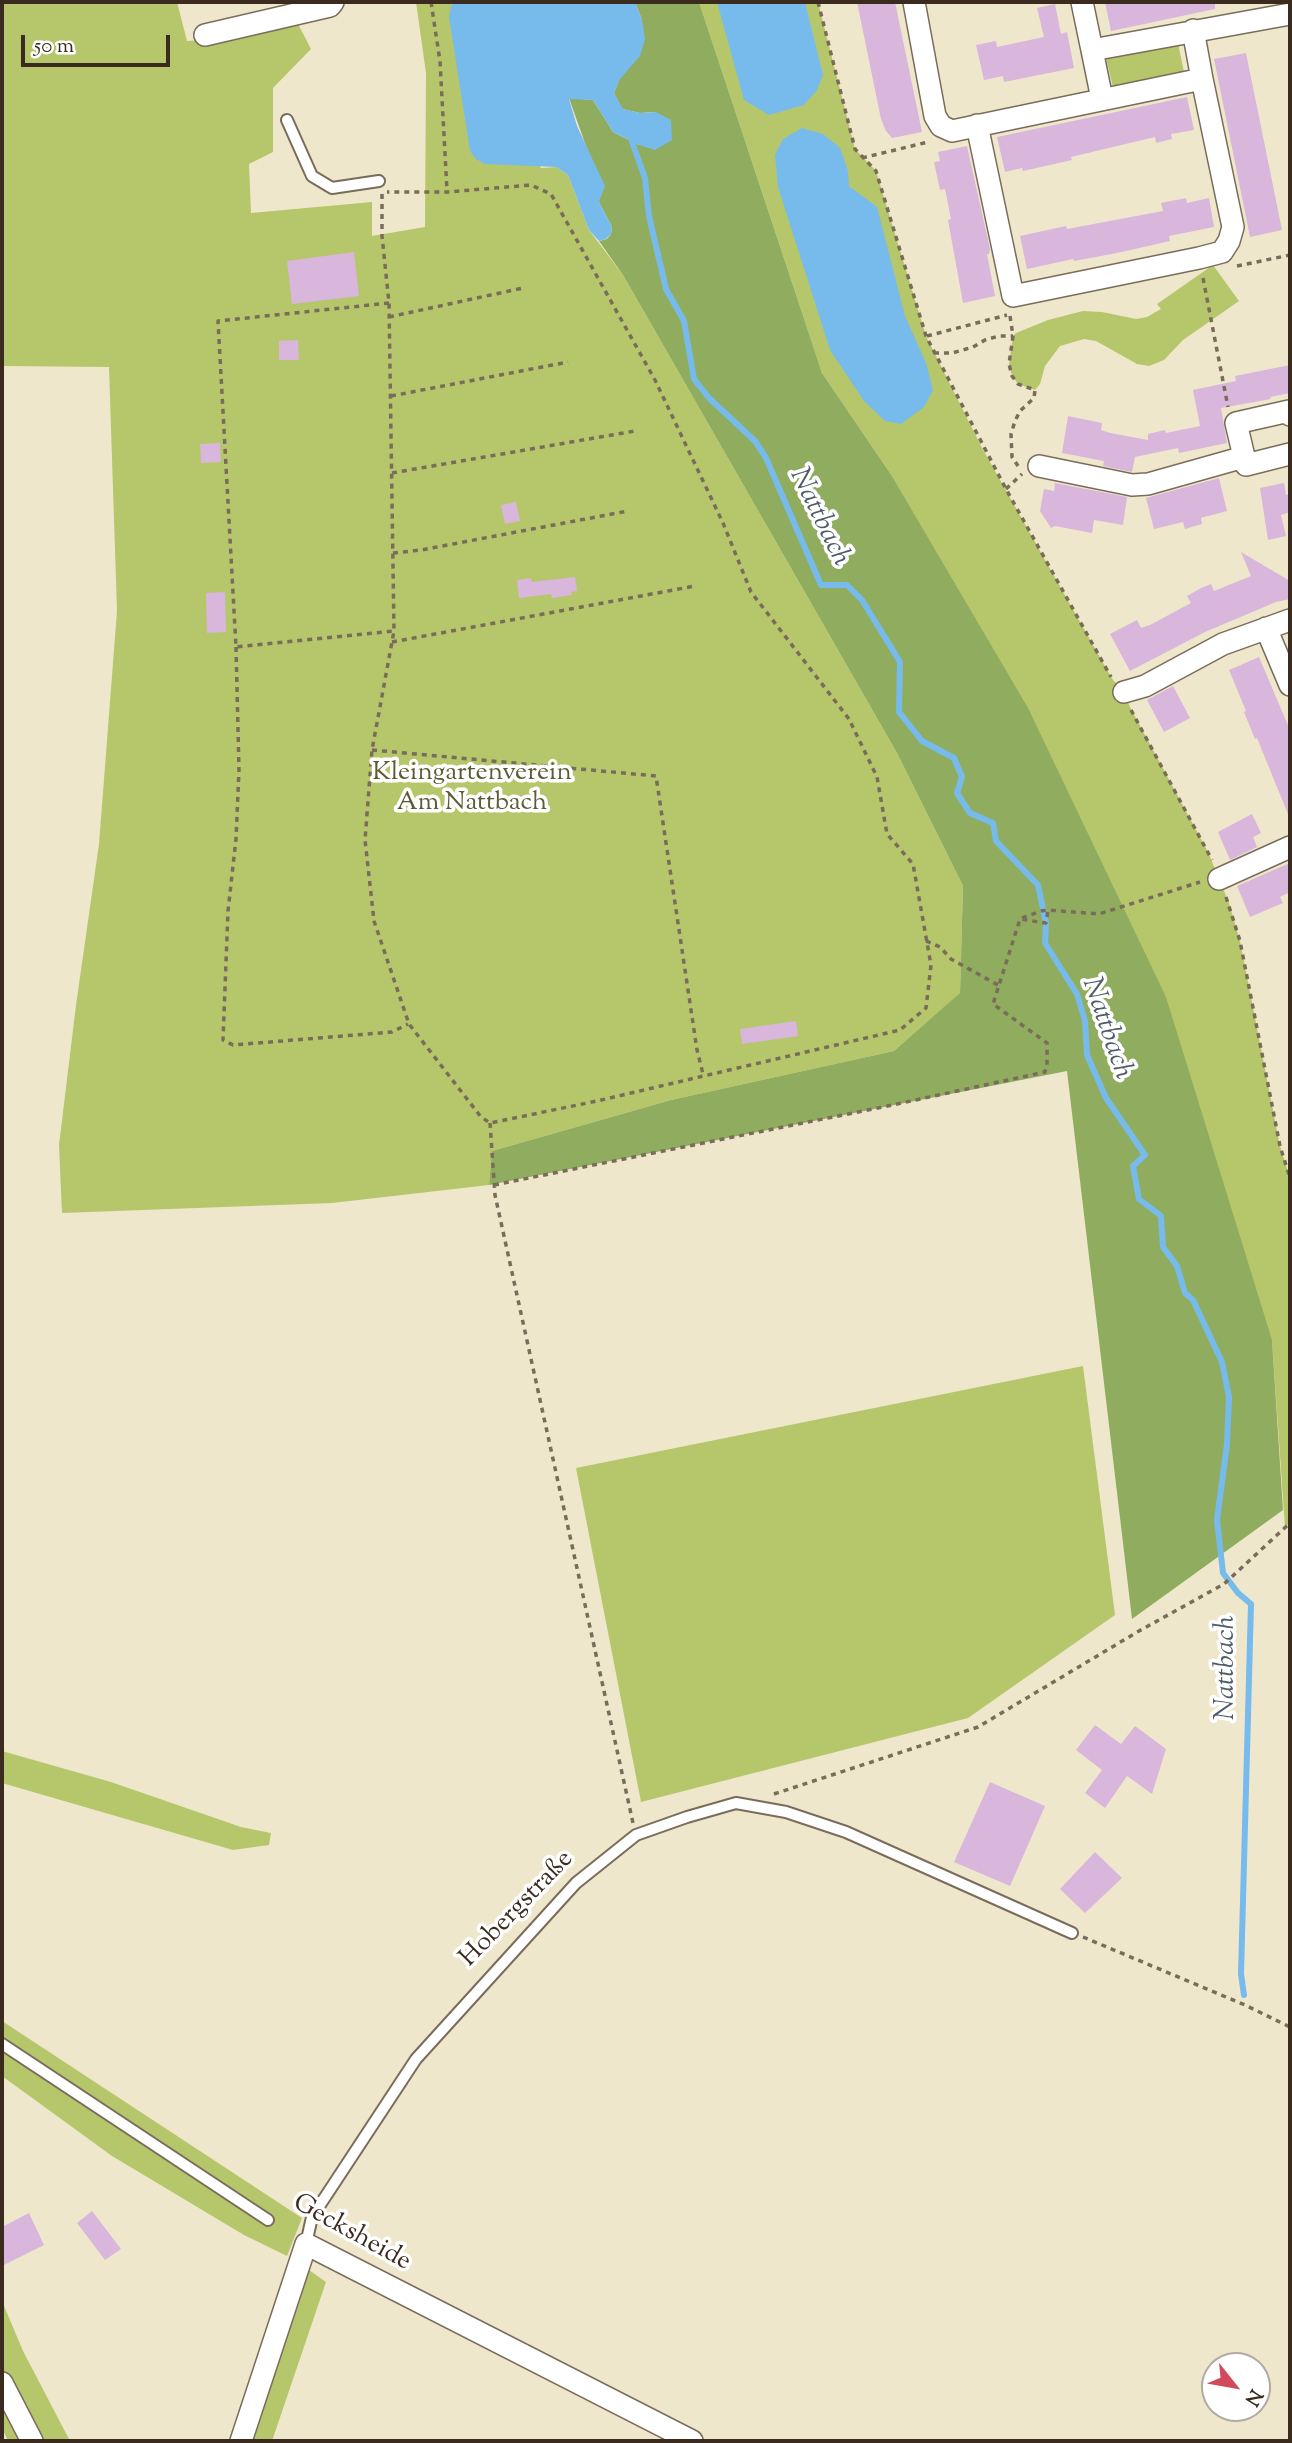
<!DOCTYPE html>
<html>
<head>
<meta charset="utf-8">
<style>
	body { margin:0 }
	#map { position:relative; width:1292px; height:2443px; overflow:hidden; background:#efe7cb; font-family:"Sorts Mill Goudy",serif }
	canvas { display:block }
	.frame { position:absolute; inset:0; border:4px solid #3b2a1e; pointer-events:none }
	.north { position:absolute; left:1201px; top:2352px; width:70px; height:70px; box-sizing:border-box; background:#fff; border:2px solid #b1aaa5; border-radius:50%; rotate:121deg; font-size:19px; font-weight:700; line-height:28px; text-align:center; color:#3b2a1e }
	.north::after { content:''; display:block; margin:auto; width:24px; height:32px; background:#d1495b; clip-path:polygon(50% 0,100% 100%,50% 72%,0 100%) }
	.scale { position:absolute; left:21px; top:35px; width:149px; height:32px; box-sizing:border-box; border:4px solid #3b2a1e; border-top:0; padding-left:9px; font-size:21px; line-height:24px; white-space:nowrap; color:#3b2a1e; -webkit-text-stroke:5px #fff; paint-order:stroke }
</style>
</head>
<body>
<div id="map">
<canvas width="1292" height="2443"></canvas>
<div class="frame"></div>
<div class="north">N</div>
<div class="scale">50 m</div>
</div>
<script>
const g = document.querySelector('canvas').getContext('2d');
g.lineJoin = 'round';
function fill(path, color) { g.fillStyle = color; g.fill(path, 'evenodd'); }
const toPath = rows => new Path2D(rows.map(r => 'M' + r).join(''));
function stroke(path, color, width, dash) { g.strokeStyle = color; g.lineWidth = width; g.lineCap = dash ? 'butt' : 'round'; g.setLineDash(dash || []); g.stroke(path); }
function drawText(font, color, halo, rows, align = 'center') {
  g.font = font + ' "Sorts Mill Goudy",serif'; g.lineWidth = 7; g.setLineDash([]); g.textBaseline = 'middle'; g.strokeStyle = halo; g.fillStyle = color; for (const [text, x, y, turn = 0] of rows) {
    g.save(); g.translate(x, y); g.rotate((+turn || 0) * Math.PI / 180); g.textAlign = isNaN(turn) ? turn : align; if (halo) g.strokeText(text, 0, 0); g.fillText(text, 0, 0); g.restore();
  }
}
const green = toPath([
	[2,2,177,2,187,41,204,40,297,22,311,49,273,88,273,152,249,164,251,213,372,202,372,236,425,227,426,73,416,2,452,2,451,5,541,168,556,167,568,175,589,230,623,275,897,753,963,886,960,994,894,1051,671,1100,492,1151,489,1185,332,1203,62,1213,59,1145,76,1005,99,844,117,611,109,367,2,366],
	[699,2,818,2,855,149,876,171,926,336,981,446,1106,668,1113,680,1124,692,1130,707,1208,852,1229,903,1240,941,1280,1146,1290,1178,1290,1523,1285,1527,1272,1340,890,473,822,373],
	[1178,43,1184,72,1113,87,1106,58],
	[1213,265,1239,301,1183,340,1164,360,1149,366,1137,364,1096,341,1084,339,1060,346,1045,366,1040,384,1035,390,1018,384,1012,376,1009,364,1013,336,1016,333,1048,320,1083,311,1102,312,1136,319,1147,317,1161,309,1157,304],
	[1083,1366,1115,1615,968,1718,641,1802,576,1468],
	[2,1751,111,1782,241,1827,271,1833,269,1845,233,1850,2,1783],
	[2,2021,302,2218,287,2256,244,2235,112,2156,2,2076],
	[309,2270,326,2282,272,2441,250,2441],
	[2,2301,23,2351,70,2441,8,2441,2,2428]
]);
const forest = toPath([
	[635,2,699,2,822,373,890,473,1028,708,1166,997,1272,1340,1283,1510,1132,1619,1067,1071,489,1185,492,1151,671,1100,894,1051,960,993,963,886,897,753,623,275,599,241,607,239,611,234,612,227,599,202,587,149,569,98,593,100,613,132,639,145,656,112,640,113,622,109,614,93,642,20]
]);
const water = toPath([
	[452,2,635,2,642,20,645,39,640,56,620,79,614,93,623,109,640,113,656,112,671,120,672,140,655,150,639,145,613,132,593,100,569,99,577,126,605,186,599,202,612,227,611,234,606,239,599,241,589,230,568,175,556,167,485,164,476,159,470,151,449,17],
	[717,2,805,2,823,75,817,90,804,105,769,115,744,100],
	[802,128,823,134,840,148,848,171,849,186,877,207,905,316,926,363,933,390,924,407,901,424,885,421,864,401,830,350,778,187,775,155,783,139]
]);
const stream = toPath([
	[632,142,645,178,649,216,666,289,684,321,694,379,709,398,755,441,766,458,821,585,847,585,862,600,900,662,899,712,922,741,954,758,962,777,957,793,970,813,993,823,996,841,1038,885,1046,923,1045,943,1077,994,1085,1021,1087,1055,1106,1098,1145,1155,1133,1166,1139,1199,1161,1216,1163,1247,1177,1266,1185,1293,1193,1300,1222,1362,1229,1397,1227,1444,1217,1520,1223,1573,1238,1593,1251,1604,1241,1974,1244,1995]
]);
const building = toPath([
	[857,2,895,2,922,132,892,138,886,131,881,119],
	[1105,2,1215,2,1215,9,1111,31],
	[1055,4,1061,34,1067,32,1074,68,1004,82,1003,76,984,80,976,45,996,41,997,47,1044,37,1037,8],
	[1246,53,1282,230,1250,237,1214,59],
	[1187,97,1194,130,1171,134,1172,139,1156,143,1155,137,1071,157,1072,160,1023,171,1022,168,1005,172,997,137],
	[967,146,990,249,989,254,987,254,995,296,963,303,948,220,951,219,945,189,940,190,934,162,940,161,938,152],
	[1186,198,1187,203,1209,198,1214,227,1169,236,1170,241,1117,253,1074,261,1073,259,1027,269,1020,236,1066,226,1067,229,1163,211,1161,203],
	[354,252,359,296,292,304,287,261],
	[298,340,299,360,279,360,279,341],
	[1290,365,1290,393,1270,397,1271,399,1221,408,1227,443,1179,453,1178,448,1135,457,1132,472,1103,466,1104,461,1062,453,1068,416,1102,423,1101,430,1110,433,1148,440,1148,434,1165,430,1166,433,1200,426,1193,390,1236,381,1235,376],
	[220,443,221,462,201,463,200,444],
	[1219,478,1227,511,1201,518,1202,524,1185,529,1183,522,1154,529,1146,498],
	[1055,483,1127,497,1123,525,1094,520,1092,533,1055,526,1051,528,1040,511,1044,489,1054,491],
	[1284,483,1286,495,1290,494,1290,512,1281,515,1286,536,1268,540,1260,488],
	[516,502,520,521,505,524,501,505],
	[1241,552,1290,581,1290,599,1276,602,1205,632,1130,671,1110,634,1137,620,1141,628,1150,625,1191,603,1187,596,1201,588,1211,584,1214,591,1251,576],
	[575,577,577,591,571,592,572,595,552,598,551,594,519,598,517,580,531,578,532,582],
	[225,592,226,632,207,633,206,593],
	[1259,657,1290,730,1290,819,1257,738,1255,739,1244,712,1246,711,1229,670],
	[1173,686,1190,718,1164,732,1147,700],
	[1252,814,1261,833,1253,837,1257,847,1230,860,1218,832],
	[1290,863,1290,892,1280,897,1283,903,1250,917,1237,886],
	[796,1021,798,1036,742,1044,740,1029],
	[1095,1725,1121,1744,1135,1726,1166,1749,1152,1794,1127,1776,1105,1808,1085,1793,1102,1770,1076,1750],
	[990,1782,1045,1806,1010,1886,954,1862],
	[1095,1852,1122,1878,1085,1913,1060,1889],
	[92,2211,121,2249,105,2260,77,2223],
	[29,2213,44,2245,2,2266,2,2227]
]);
const path = toPath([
	[431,2,440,61,447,191],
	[818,2,855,149,876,171,926,336,1006,489,1111,677],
	[862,158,928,142],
	[382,194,382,236,389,303,394,631,372,750,365,840,374,921,409,1024,481,1117,490,1123,597,1101,900,1030,926,1008,931,965,913,864,887,834,877,777,849,719,751,592,723,523,655,380,551,194,531,185,447,192,387,192],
	[1237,266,1290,255],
	[1203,278,1228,407],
	[389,303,218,321,236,647,393,631],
	[1010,316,1013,336,1009,364,1012,376,1018,384,1035,390,1034,398,1020,411,1015,421,1011,434,1012,457,1018,466],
	[389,317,523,288],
	[927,336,1007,315],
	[934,353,952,353,973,347,985,340,999,336,1013,336],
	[391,396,568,362],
	[392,473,635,431],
	[1006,489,1022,474],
	[393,553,421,550,628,511],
	[392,642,695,586],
	[236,647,239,770,236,839,228,911,223,1040,233,1045,392,1032,408,1024],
	[1131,710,1212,860],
	[372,750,656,776,697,1050,703,1074],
	[1226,897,1240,941,1280,1146,1290,1178],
	[1022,918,1041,911,1048,910],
	[926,941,940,947,951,959,998,985],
	[490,1123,495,1195,633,1823],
	[494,1185,883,1107,1045,1072,1047,1065,1047,1043,993,1004,1020,919,1046,923,1048,910,1099,914,1200,882],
	[774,1794,978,1727,1139,1631,1224,1584,1290,1523],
	[1083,1937,1245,2005,1290,2027]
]);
const service = toPath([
	[287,120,312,176,332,188,379,181],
	[2,2044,268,2220],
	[306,2244,312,2217,416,2059,576,1883,636,1835,687,1817,736,1803,786,1812,846,1832,1072,1933]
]);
const minor = toPath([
	[914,2,935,116,941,126,952,131,1202,79,1193,30],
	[1082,2,1092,50],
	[205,35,330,6,333,2],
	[1102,99,1092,50,1290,14],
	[977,125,1013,296,1199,258,1222,252,1229,241,1233,227,1202,79],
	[1290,415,1289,411,1236,423,1246,465,1290,454],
	[1039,466,1132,485,1148,484,1244,457],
	[1266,628,1290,685],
	[1124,692,1145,686,1223,644,1290,620],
	[1219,879,1290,847],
	[2,2383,32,2441],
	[241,2441,306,2244,692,2441]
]);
const parkNames = [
	["Kleingartenverein",472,775],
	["Am Nattbach",472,805]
];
const streetNames = [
	["Hobergstraße",518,1910,-46],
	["Gecksheide",351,2234,29]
];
const waterNames = [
	["Nattbach",818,518,64],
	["Nattbach",1105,1029,71],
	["Nattbach",1228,1668,-90]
];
fill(green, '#b5c76a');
fill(forest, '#90ac5e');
fill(water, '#77bbed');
stroke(stream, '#77bbed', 6);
fill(building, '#d9b6db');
stroke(service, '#7a6c5b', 14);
stroke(minor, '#7a6c5b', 24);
stroke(path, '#7a6c5b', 3.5, [5, 5]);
stroke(service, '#fff', 10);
stroke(minor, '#fff', 21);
drawText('26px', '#605935', '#fff', parkNames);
drawText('26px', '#3b2a1e', '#fff', streetNames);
drawText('italic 28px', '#505d66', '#fff', waterNames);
</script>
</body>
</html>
